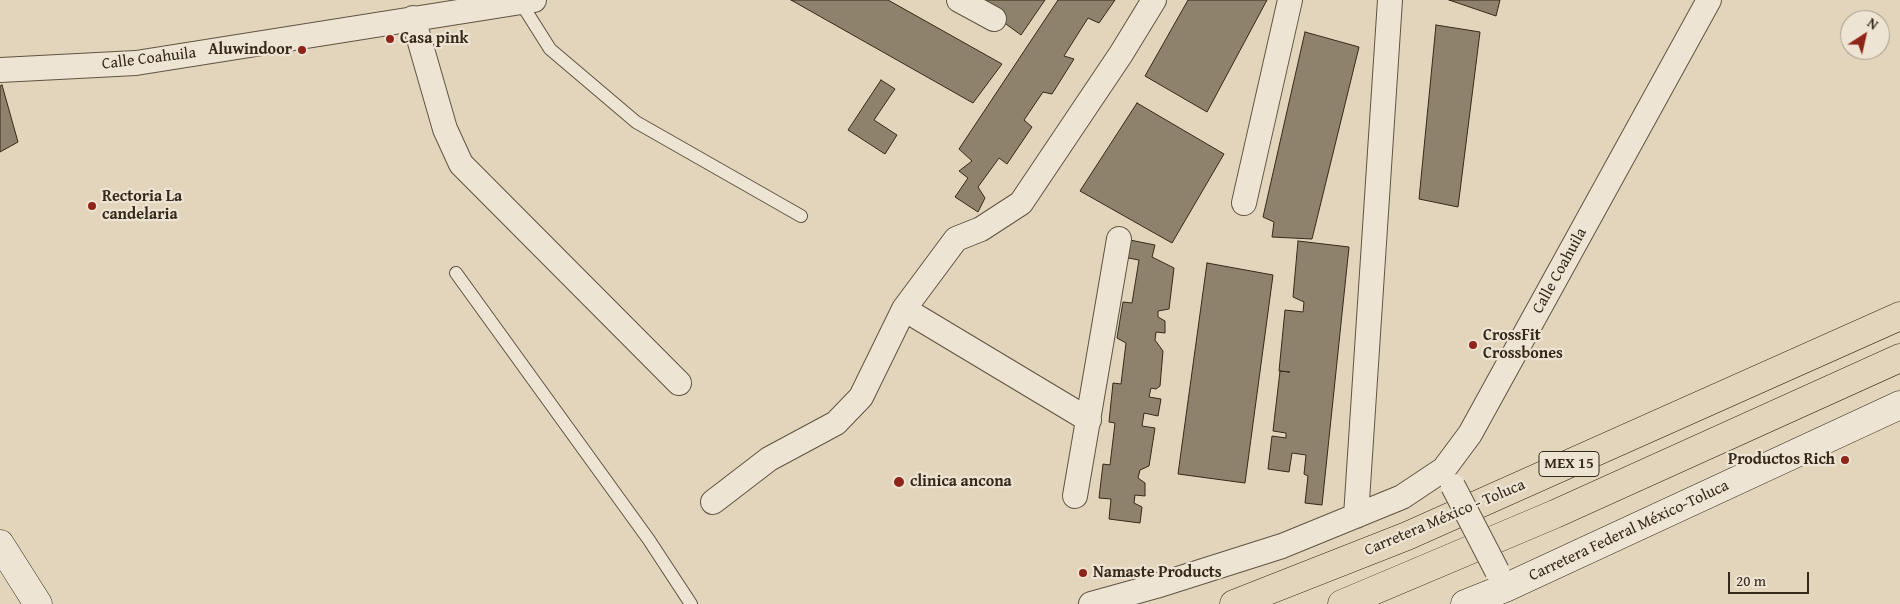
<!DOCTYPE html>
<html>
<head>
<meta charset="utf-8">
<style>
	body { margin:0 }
	#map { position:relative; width:1900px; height:604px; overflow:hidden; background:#e3d5bb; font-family:"Gentium Book Plus",serif }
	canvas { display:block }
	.north { position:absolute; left:1840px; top:10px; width:50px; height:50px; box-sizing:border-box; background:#ede4d3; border:1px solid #a39989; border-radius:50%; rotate:35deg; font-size:14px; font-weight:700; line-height:20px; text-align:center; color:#352919 }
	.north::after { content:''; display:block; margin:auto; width:18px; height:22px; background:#8f2418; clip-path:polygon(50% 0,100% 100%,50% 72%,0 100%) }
	.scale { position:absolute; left:1728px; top:572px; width:81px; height:22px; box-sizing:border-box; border:2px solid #352919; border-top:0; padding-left:6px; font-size:15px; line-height:18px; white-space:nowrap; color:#352919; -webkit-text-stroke:4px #ede4d3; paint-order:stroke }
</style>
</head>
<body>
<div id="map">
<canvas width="1900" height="604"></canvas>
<div class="north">N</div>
<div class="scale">20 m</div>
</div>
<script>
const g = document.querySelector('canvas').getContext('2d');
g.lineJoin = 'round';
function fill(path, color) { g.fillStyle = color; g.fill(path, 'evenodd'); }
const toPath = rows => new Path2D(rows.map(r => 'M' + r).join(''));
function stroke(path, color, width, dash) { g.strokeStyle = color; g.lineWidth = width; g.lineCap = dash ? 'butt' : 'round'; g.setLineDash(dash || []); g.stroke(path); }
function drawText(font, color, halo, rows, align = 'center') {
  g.font = font + ' "Gentium Book Plus",serif'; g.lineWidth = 4.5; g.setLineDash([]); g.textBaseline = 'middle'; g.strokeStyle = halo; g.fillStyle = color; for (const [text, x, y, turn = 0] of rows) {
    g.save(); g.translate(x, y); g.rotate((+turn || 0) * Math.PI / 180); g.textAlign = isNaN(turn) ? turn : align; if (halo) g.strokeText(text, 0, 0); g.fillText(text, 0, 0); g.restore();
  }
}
const building = toPath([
	[791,0,888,0,1002,64,973,103,791,0],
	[983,0,1045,0,1021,35,980,5,983,0],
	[1058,0,1115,0,1099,23,1088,18,1064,56,1074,59,1052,94,1043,92,1024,120,1032,127,1007,164,999,158,978,187,985,198,978,212,955,197,968,178,959,171,972,161,959,149,1058,0],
	[1188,0,1267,0,1207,112,1145,76,1188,0],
	[1449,0,1500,0,1496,16,1449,0],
	[1436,25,1480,32,1458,207,1419,199,1436,25],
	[1305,32,1359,47,1312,239,1272,237,1274,222,1263,217,1305,32],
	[881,80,895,89,874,120,897,135,885,154,848,130,881,80],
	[2,85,18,142,0,152,0,86,2,85],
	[1137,103,1224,154,1172,243,1080,191,1137,103],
	[1130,240,1155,245,1152,257,1174,268,1169,309,1158,311,1158,317,1165,321,1165,333,1156,332,1155,340,1163,351,1160,386,1156,389,1151,388,1149,397,1161,399,1158,416,1144,413,1142,426,1155,428,1149,466,1140,470,1138,478,1145,483,1145,496,1135,495,1134,503,1142,507,1140,523,1109,519,1111,499,1099,498,1103,464,1110,465,1115,423,1109,422,1113,383,1121,384,1126,343,1117,338,1123,302,1132,303,1139,260,1128,258,1130,240],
	[1298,241,1349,247,1322,505,1305,503,1308,476,1304,474,1306,455,1292,453,1289,472,1268,469,1272,436,1286,438,1286,433,1273,431,1280,371,1290,372,1279,371,1285,310,1303,312,1304,302,1293,297,1298,241],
	[1207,263,1273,275,1245,483,1178,474,1207,263]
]);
const lane = toPath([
	[521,3,550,49,636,122,801,216],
	[456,273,649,540,691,604]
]);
const street = toPath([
	[959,0,994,19],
	[413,18,445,129,461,164,679,383],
	[0,70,136,63,534,0],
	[1244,203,1290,0],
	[904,309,1089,420],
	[1075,496,1119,239],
	[713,502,769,459,836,423,861,397,904,309,956,239,981,229,1021,203,1121,54,1154,0],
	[1356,516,1390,0],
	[1091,604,1156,586,1282,546,1402,497,1444,469,1470,434,1709,0]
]);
const secondary = toPath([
	[0,544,38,604],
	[1465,604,1505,588,1900,405]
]);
const primary = toPath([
	[1234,604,1407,536,1900,316],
	[1342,604,1555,514,1900,358]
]);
const streetBridge = toPath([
	[1453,486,1497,571]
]);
const markers = [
	[390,39,5,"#8f2418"],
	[302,50,5,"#8f2418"],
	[92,206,5,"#8f2418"],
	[1473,345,5,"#8f2418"],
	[1845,460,5,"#8f2418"],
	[899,482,6,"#8f2418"],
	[1083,573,5,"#8f2418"]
];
const shields = [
	[1569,464,60]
];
const shieldNames = [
	["MEX 15",1569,464]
];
const poiNames = [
	["Casa pink",400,39],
	["Aluwindoor",292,50,"right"],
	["Rectoria La",102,197],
	["candelaria",102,215],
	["CrossFit",1483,336],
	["Crossbones",1483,354],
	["Productos Rich",1835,460,"right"],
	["clinica ancona",910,482],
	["Namaste Products",1093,573]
];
const streetNames = [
	["Calle Coahuila",149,59,-7],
	["Calle Coahuila",1560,271,-61],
	["Carretera México - Toluca",1445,518,-23],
	["Carretera Federal México-Toluca",1629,531,-25]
];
fill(building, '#8f826d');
stroke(building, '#352919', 1);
stroke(lane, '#605442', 14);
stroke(street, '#605442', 26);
stroke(secondary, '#352919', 29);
stroke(primary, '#352919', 29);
stroke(lane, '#ede4d3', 12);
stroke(street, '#ede4d3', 24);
stroke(secondary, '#ede4d3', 28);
stroke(primary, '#e3d5bb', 28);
stroke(streetBridge, '#605442', 26, []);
stroke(streetBridge, '#ede4d3', 24);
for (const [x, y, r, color] of markers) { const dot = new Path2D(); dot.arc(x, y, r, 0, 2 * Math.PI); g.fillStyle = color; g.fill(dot); stroke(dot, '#ede4d3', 2); }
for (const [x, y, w] of shields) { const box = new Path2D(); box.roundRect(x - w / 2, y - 12.5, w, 25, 4); g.fillStyle = '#ede4d3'; g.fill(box); stroke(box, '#352919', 1); }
drawText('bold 15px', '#352919', null, shieldNames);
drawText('bold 16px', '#352919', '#ede4d3', poiNames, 'left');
drawText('16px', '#352919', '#ede4d3', streetNames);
</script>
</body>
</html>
